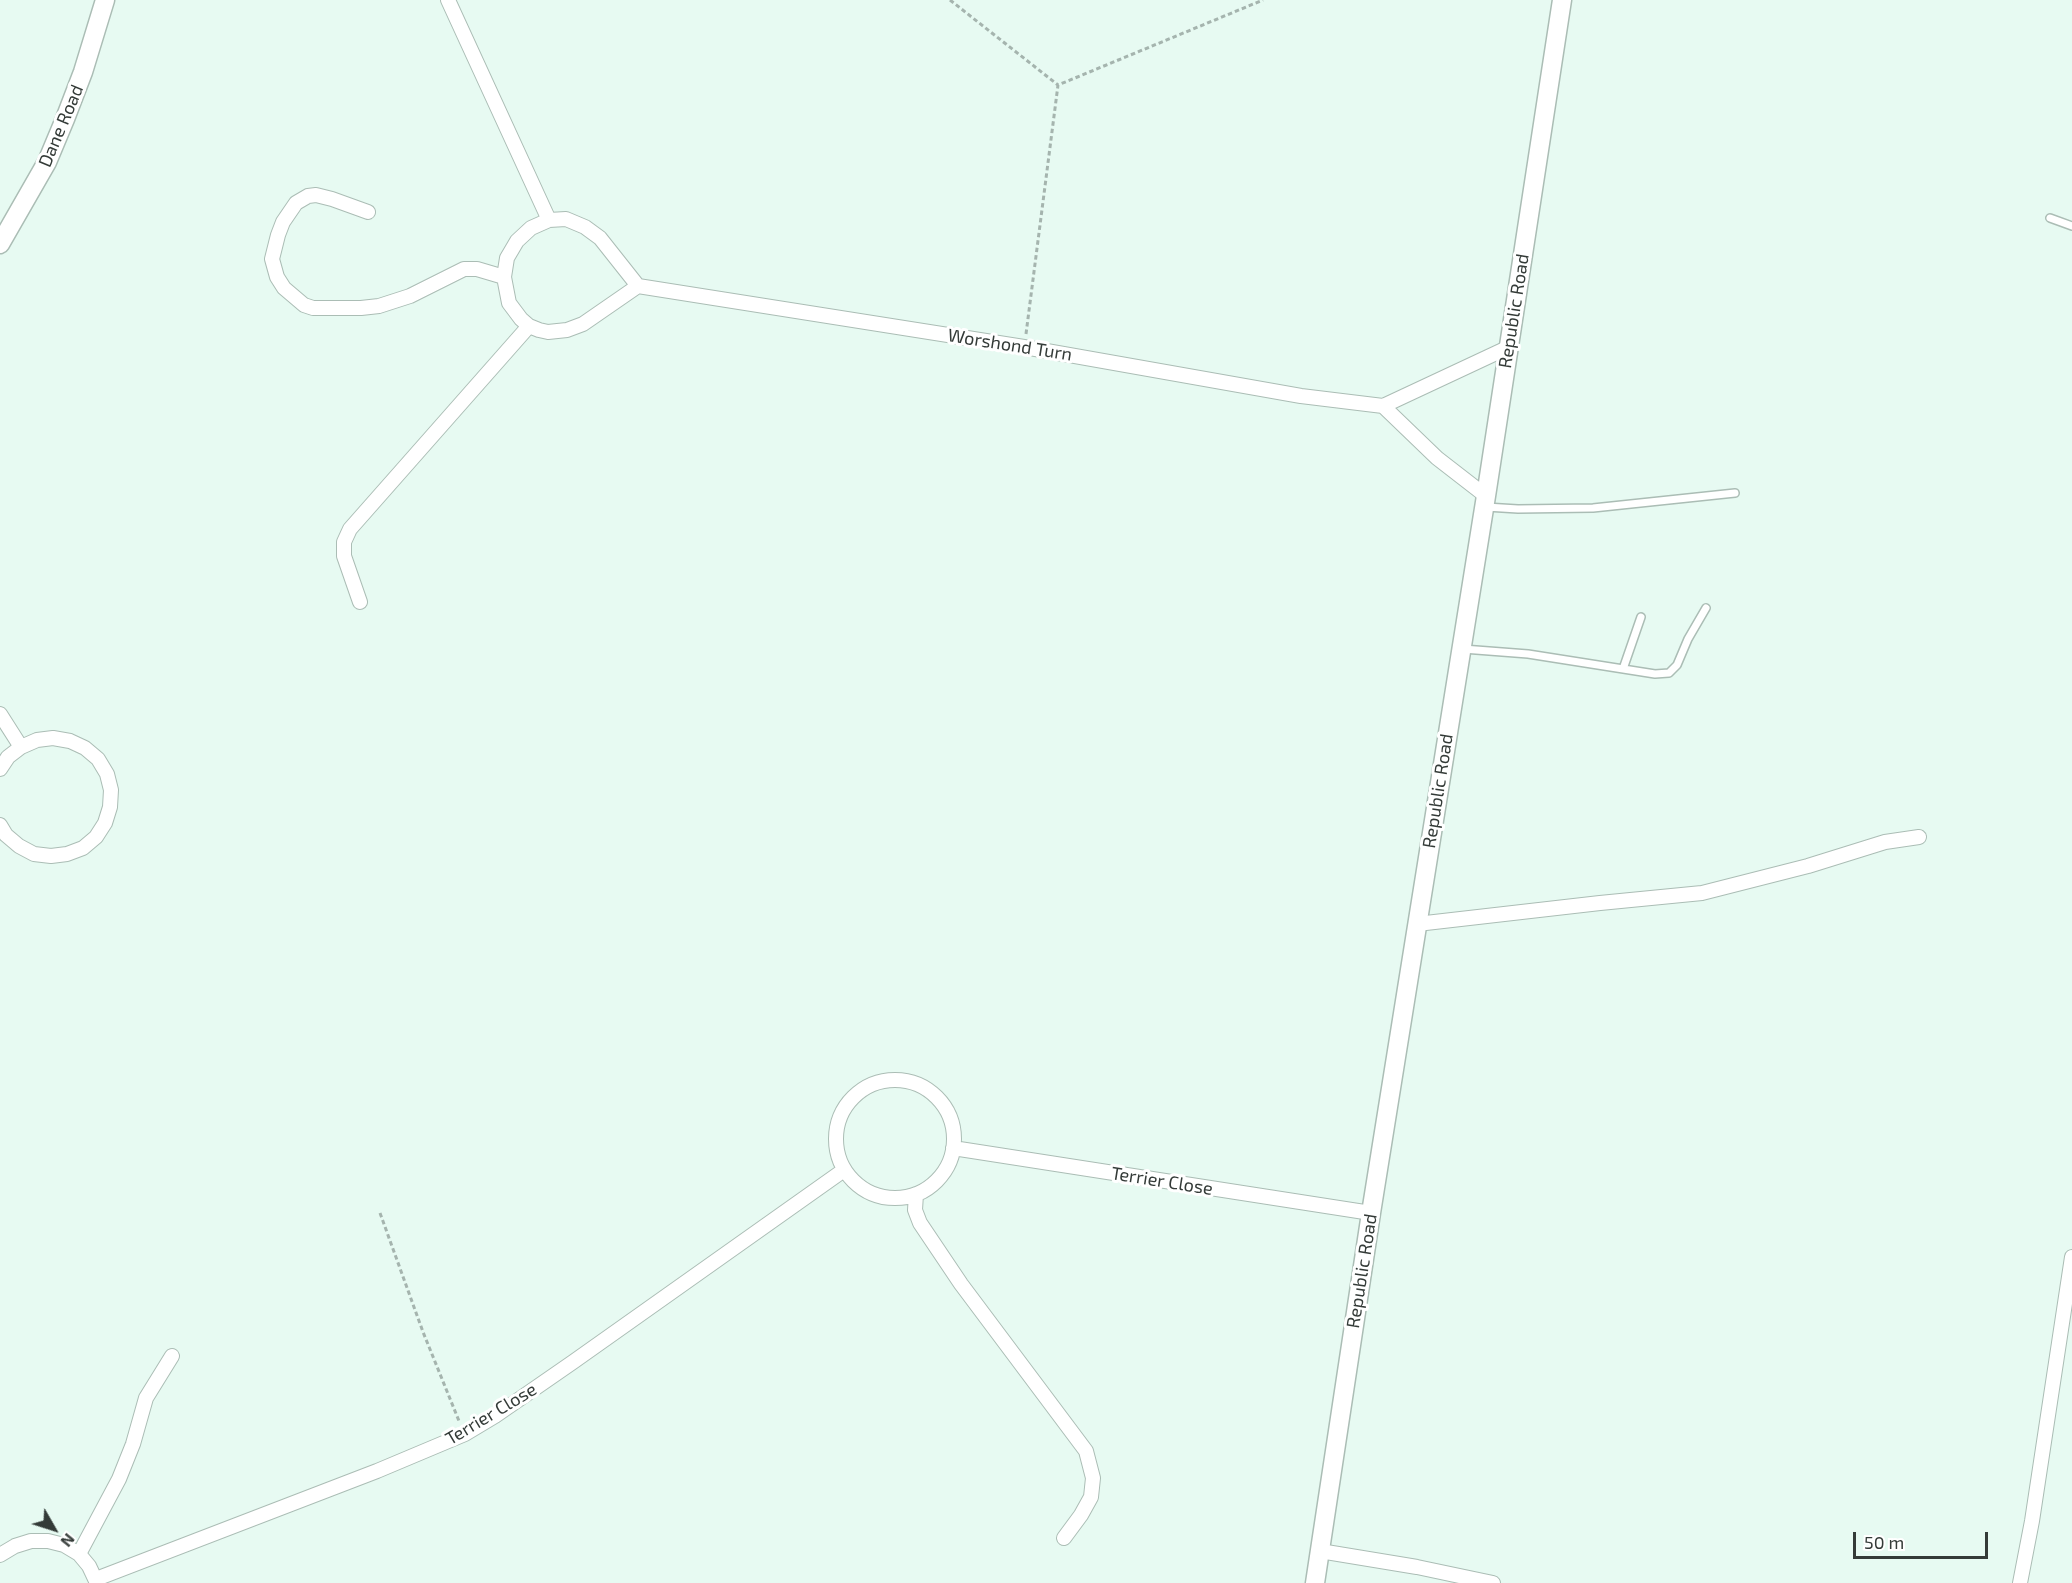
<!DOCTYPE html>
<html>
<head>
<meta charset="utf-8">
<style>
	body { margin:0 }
	#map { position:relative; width:2072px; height:1583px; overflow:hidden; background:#e7faf2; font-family:"Exo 2",sans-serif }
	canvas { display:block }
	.north { position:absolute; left:24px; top:1499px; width:60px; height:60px; -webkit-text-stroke:4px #fff; paint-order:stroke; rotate:129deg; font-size:16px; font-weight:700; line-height:24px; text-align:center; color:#343b38 }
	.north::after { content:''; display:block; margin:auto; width:21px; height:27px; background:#343b38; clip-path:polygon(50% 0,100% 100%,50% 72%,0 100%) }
	.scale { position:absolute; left:1853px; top:1532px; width:135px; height:27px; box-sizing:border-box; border:3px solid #343b38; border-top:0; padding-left:8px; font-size:18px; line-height:21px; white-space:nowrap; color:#343b38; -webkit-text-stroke:4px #fff; paint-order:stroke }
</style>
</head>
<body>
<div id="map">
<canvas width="2072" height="1583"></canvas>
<div class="north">N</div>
<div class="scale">50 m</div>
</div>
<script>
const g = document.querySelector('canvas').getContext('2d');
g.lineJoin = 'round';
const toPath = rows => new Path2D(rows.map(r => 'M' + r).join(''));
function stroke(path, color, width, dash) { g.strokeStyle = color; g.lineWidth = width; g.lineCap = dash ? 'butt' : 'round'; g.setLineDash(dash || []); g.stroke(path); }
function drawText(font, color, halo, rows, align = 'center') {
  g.font = font + ' "Exo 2",sans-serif'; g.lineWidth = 6; g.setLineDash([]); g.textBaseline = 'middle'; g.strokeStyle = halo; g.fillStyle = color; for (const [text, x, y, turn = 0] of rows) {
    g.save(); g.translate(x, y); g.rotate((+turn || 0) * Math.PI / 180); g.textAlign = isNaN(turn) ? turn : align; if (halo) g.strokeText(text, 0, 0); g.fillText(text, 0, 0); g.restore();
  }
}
const path = toPath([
	[950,0,1058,85],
	[1026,334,1058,85,1263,0],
	[380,1213,423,1332,459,1421]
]);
const service = toPath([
	[2050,218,2072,226],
	[1486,507,1518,509,1593,508,1735,493],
	[1463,649,1528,654,1655,674,1669,673,1677,665,1688,639,1706,608],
	[1623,669,1641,617]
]);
const minor = toPath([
	[448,0,549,220],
	[368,212,332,199,316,195,308,196,296,203,283,222,278,235,272,259,277,277,284,288,304,305,313,308,361,308,379,306,410,296,464,269,477,269,504,277],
	[566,219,585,227,600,238,638,286,583,324,567,330,548,332,539,330,529,326,521,319,509,303,504,277,507,258,517,241,531,228,549,220,566,219],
	[638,286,1024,347,1301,396,1383,406,1507,348],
	[1383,406,1437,458,1486,496],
	[360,602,344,556,344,542,350,529,529,326],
	[0,714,21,747],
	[0,769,8,757,21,747,37,740,53,738,70,741,85,748,98,759,107,774,111,790,110,807,105,823,96,837,83,848,67,854,51,856,34,854,19,846,6,835,0,825],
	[1417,924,1600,903,1702,893,1808,866,1885,842,1919,837],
	'836 1139a59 59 0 1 1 118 0a59 59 0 1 1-118 0Z',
	[953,1148,1371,1213],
	[916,1194,915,1210,920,1223,961,1284,1086,1451,1093,1478,1091,1497,1081,1515,1064,1538],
	[1320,1551,1417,1567,1493,1583],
	[79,1554,119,1479,133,1444,146,1398,172,1356],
	[0,1555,15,1546,31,1541,48,1541,64,1545,79,1554,89,1566,97,1583],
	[96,1579,377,1471,465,1434,495,1416,573,1362,844,1170],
	[2020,1583,2032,1521,2072,1257]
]);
const tertiary = toPath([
	[0,244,47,162,65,119,83,72,105,0],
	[1315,1583,1371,1213,1486,496,1562,0]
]);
const streetNames = [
	["Dane Road",61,126,-67],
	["Republic Road",1514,311,-81],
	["Worshond Turn",1010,345,9],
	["Republic Road",1438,791,-81],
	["Terrier Close",1162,1181,9],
	["Republic Road",1362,1271,-81],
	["Terrier Close",491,1414,-31]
];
stroke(service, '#abbdb5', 10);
stroke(minor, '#abbdb5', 16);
stroke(tertiary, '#abbdb5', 21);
stroke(path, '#a5b4ae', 3, [4.5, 3]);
stroke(service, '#fff', 7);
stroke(minor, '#fff', 14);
stroke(tertiary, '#fff', 18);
drawText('18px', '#343b38', '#fff', streetNames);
</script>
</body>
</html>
